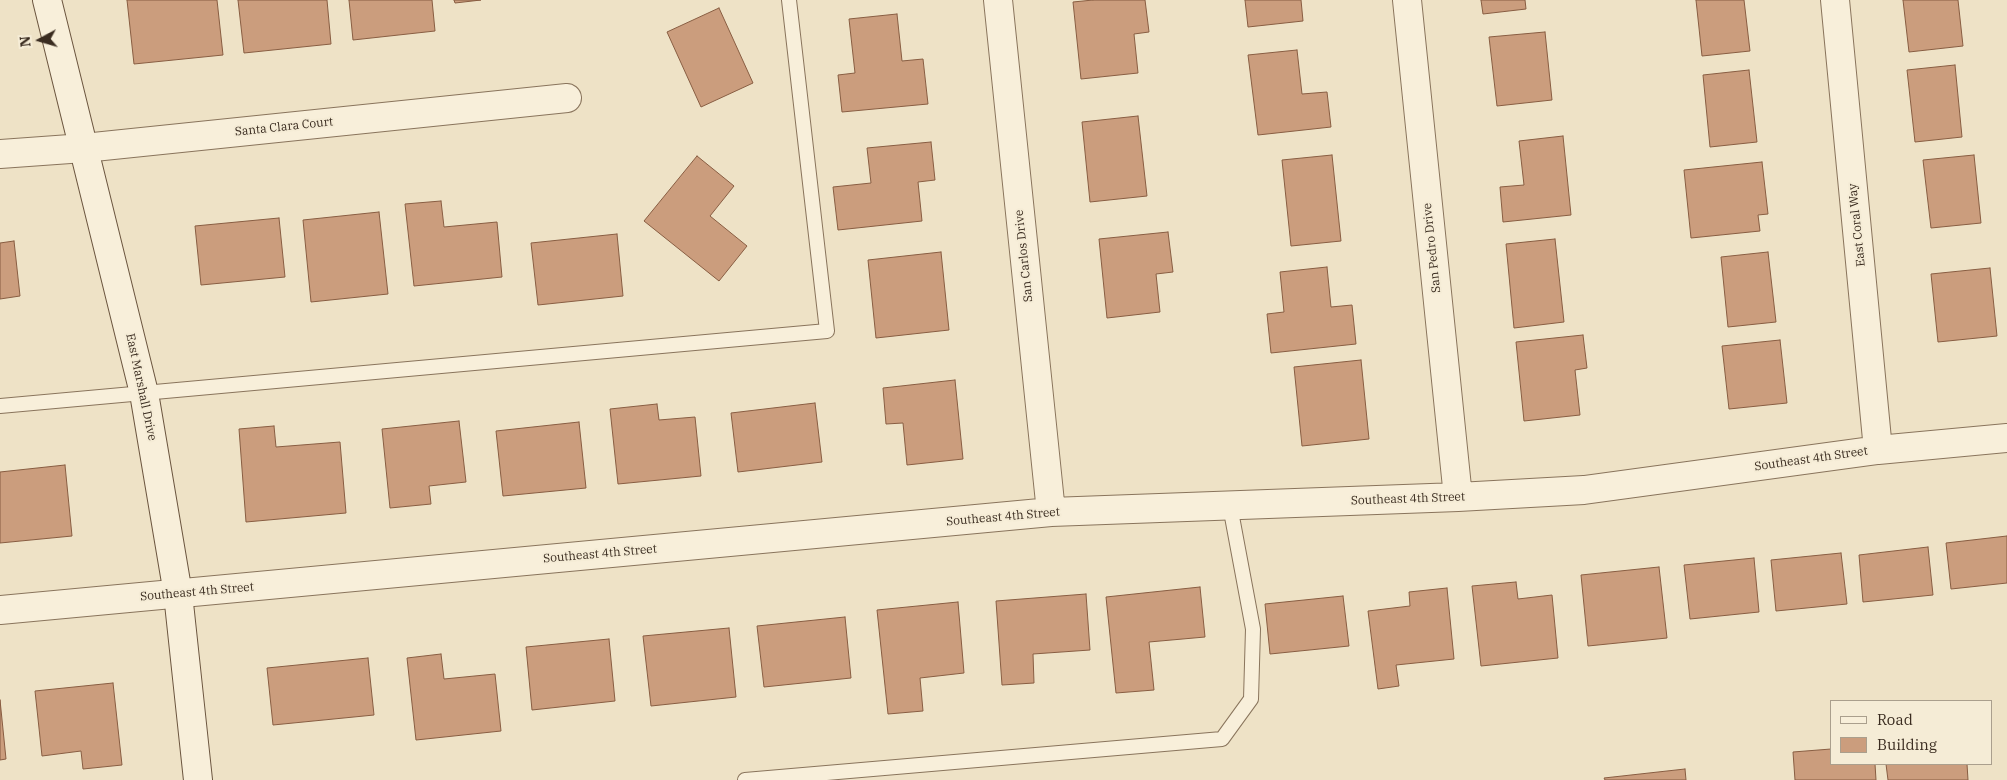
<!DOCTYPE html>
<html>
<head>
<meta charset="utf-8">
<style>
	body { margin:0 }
	#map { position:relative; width:2007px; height:780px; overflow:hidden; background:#eee2c6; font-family:"IBM Plex Serif",serif }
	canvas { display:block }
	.legend { position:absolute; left:1830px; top:700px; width:162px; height:65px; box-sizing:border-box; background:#f5ecd6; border:1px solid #aa9f8d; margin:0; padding:6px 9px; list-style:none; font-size:15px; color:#3a2c20 }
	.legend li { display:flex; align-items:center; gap:10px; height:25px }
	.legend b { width:25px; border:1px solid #aa9f8d }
	.north { position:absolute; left:15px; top:15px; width:50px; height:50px; -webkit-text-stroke:4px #f5ecd6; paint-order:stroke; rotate:264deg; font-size:14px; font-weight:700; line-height:20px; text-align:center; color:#3a2c20 }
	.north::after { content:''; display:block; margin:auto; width:18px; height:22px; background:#3a2c20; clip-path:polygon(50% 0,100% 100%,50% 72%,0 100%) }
</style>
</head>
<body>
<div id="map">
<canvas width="2007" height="780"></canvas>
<ul class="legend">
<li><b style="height:6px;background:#f8efda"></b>Road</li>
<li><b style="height:14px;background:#cb9d7d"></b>Building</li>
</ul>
<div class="north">N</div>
</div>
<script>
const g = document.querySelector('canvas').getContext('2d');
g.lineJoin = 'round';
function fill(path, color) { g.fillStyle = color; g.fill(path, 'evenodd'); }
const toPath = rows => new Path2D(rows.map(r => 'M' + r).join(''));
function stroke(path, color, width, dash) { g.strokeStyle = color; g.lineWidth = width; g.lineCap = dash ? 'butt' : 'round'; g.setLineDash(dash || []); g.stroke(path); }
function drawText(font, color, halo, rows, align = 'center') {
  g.font = font + ' "IBM Plex Serif",serif'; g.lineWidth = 4; g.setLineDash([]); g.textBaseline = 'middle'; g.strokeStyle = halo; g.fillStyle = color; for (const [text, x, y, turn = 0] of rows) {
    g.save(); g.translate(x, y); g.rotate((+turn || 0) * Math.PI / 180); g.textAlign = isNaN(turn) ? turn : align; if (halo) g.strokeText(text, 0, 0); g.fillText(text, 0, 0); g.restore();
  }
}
const building = toPath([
	[127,0,217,0,223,55,134,64,127,0],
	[238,0,327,0,331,44,244,53,238,0],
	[349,0,432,0,435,31,353,40,349,0],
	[454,0,481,0,455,3,454,0],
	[1093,0,1145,0,1149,32,1134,34,1138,73,1081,79,1073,2,1093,0],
	[1245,0,1301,0,1303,21,1248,27,1245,0],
	[1481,0,1525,0,1526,9,1483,14,1481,0],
	[1696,0,1744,0,1750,51,1702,56,1696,0],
	[1903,0,1958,0,1963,46,1909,52,1903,0],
	[719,8,753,83,701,107,667,32,719,8],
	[897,14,902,61,923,59,928,104,842,112,838,75,855,73,849,19,897,14],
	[1545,32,1552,100,1497,106,1489,37,1545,32],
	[1297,50,1302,94,1327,92,1331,127,1258,135,1248,55,1297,50],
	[1955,65,1962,137,1915,142,1907,70,1955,65],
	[1749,70,1757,142,1710,147,1703,75,1749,70],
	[1138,116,1147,196,1090,202,1082,122,1138,116],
	[1563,136,1571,215,1503,222,1500,187,1524,185,1519,141,1563,136],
	[931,142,935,180,918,182,922,221,838,230,833,187,871,183,867,148,931,142],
	[1332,155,1341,241,1291,246,1282,160,1332,155],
	[1974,155,1981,223,1931,228,1923,160,1974,155],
	[697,156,734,186,710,216,747,246,719,281,644,221,697,156],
	[1762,162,1768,214,1758,215,1760,231,1691,238,1684,170,1762,162],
	[441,201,444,227,497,222,502,277,414,286,405,204,441,201],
	[379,212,388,294,311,302,303,220,379,212],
	[279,218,285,277,201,285,195,226,279,218],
	[1168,232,1173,272,1156,274,1160,312,1107,318,1099,239,1168,232],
	[617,234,623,296,538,305,531,243,617,234],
	[1555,239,1564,322,1514,328,1506,244,1555,239],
	[14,241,20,296,0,299,0,243,14,241],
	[941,252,949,330,876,338,868,260,941,252],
	[1768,252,1776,322,1728,327,1721,257,1768,252],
	[1327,267,1331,307,1352,305,1356,344,1271,353,1267,314,1284,312,1280,272,1327,267],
	[1990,268,1997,336,1938,342,1931,274,1990,268],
	[1583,335,1587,368,1575,370,1580,415,1524,421,1516,342,1583,335],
	[1780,340,1787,403,1729,409,1722,346,1780,340],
	[1361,360,1369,439,1302,446,1294,367,1361,360],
	[955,380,963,459,907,465,903,423,886,424,883,388,955,380],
	[815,403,822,462,738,472,731,413,815,403],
	[657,404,659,420,695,417,701,476,618,484,610,409,657,404],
	[459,421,466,482,429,486,431,504,390,508,382,429,459,421],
	[579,422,586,488,503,496,496,431,579,422],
	[274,426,276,447,340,442,346,513,246,522,239,429,274,426],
	[65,465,72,536,0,543,0,472,65,465],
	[2007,536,2007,583,1951,589,1946,543,2007,536],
	[1928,547,1933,595,1863,602,1859,555,1928,547],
	[1841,553,1847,604,1776,611,1771,560,1841,553],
	[1754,558,1759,612,1690,619,1684,565,1754,558],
	[1659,567,1667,638,1588,646,1581,575,1659,567],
	[1516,582,1518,599,1552,595,1558,658,1481,666,1472,586,1516,582],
	[1200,587,1205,637,1149,642,1154,690,1116,693,1106,597,1200,587],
	[1447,588,1454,659,1396,665,1399,686,1378,689,1368,611,1410,606,1409,592,1447,588],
	[1086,594,1090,650,1033,654,1034,683,1002,685,996,601,1086,594],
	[1343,596,1349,646,1270,654,1265,604,1343,596],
	[958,602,964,673,920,678,923,711,888,714,877,610,958,602],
	[845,617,851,678,764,687,757,626,845,617],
	[729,628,736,697,651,706,643,636,729,628],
	[609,639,615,701,532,710,526,647,609,639],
	[441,654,444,679,495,674,501,731,416,740,407,658,441,654],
	[368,658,374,715,273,725,267,668,368,658],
	[113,683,122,765,83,769,81,751,42,756,35,691,113,683],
	[0,700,6,759,0,760,0,700],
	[1831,749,1831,764,1875,764,1876,780,1795,780,1793,752,1831,749],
	[1886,764,1967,764,1968,780,1888,780,1886,764],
	[1685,769,1686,780,1605,780,1604,778,1685,769]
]);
const service = toPath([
	[0,406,827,331,789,0],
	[745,780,1222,739,1251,699,1253,629,1230,506]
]);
const minor = toPath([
	[998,0,1051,512],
	[1407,0,1458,497],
	[1835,0,1878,450],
	[0,154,84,148,567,98],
	[0,610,1051,512,1458,497,1584,490,1878,450,2007,438]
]);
const secondary = toPath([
	[47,0,144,393,178,594,198,780]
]);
const streetNames = [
	["Santa Clara Court",284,127,-6],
	["East Coral Way",1857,225,-96],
	["San Pedro Drive",1432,248,-96],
	["San Carlos Drive",1024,256,-96],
	["East Marshall Drive",141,387,78],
	["Southeast 4th Street",1811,459,-8],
	["Southeast 4th Street",1408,499,-2],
	["Southeast 4th Street",1003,517,-5],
	["Southeast 4th Street",600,554,-5],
	["Southeast 4th Street",197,592,-5]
];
fill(building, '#cb9d7d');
stroke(building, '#885d42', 1);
stroke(service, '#89745c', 16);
stroke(minor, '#89745c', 30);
stroke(secondary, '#6b553f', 30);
stroke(service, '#f8efda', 14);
stroke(minor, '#f8efda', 28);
stroke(secondary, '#f8efda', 28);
drawText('12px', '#3a2c20', '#f5ecd6', streetNames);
</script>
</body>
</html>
